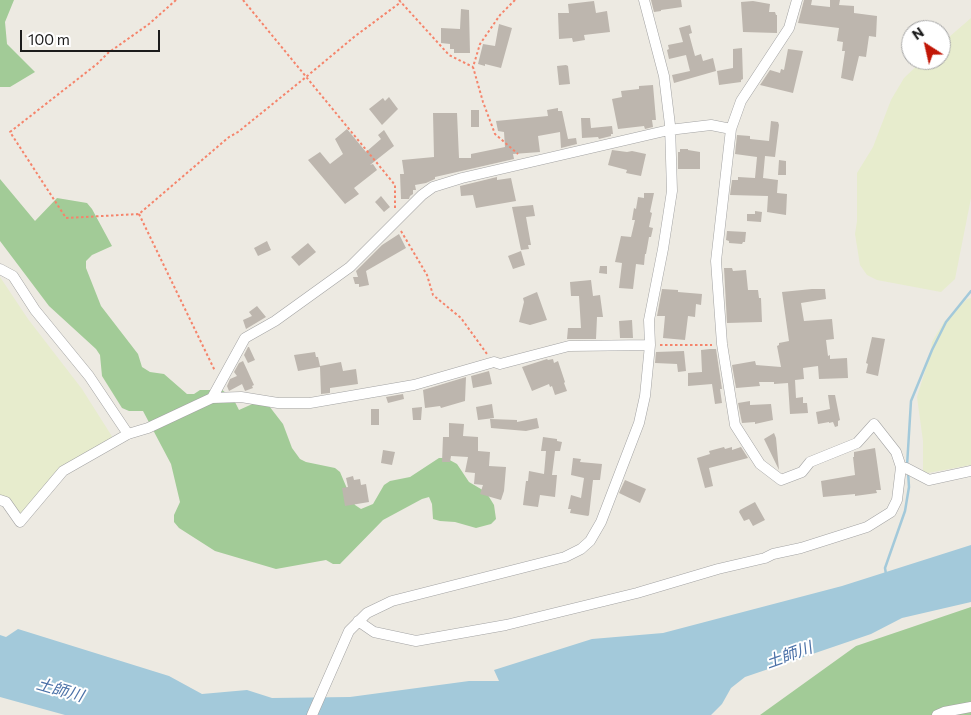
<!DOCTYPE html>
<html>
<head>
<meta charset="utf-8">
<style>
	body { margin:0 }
	#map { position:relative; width:971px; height:715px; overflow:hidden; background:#edeae2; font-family:Commissioner,sans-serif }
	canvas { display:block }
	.north { position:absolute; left:901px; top:20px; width:50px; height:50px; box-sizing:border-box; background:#fff; border:1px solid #a4a4a4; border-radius:50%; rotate:325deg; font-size:14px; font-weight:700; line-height:20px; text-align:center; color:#1c1c1c }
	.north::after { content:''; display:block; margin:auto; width:18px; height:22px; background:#c11606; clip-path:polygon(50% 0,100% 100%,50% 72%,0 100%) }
	.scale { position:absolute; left:20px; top:30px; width:140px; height:22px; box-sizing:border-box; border:2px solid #1c1c1c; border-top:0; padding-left:6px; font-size:15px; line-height:18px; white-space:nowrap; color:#1c1c1c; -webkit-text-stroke:4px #fff; paint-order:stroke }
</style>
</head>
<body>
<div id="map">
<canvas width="971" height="715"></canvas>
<div class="north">N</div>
<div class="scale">100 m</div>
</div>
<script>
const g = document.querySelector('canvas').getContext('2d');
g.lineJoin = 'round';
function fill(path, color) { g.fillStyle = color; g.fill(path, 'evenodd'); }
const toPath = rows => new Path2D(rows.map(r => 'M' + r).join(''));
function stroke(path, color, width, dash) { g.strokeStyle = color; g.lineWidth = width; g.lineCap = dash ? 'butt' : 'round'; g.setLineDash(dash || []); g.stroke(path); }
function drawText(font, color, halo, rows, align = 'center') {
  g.font = font + ' Commissioner,"Noto Sans JP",sans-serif'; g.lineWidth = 4; g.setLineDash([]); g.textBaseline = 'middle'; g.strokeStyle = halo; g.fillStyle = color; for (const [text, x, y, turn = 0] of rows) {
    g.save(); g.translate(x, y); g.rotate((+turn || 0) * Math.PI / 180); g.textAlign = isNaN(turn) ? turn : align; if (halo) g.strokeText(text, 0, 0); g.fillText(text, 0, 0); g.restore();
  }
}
const farmland = toPath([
	[971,18,971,198,955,279,941,292,877,280,867,275,860,265,855,234,857,221,857,173,873,147,891,100,904,78,923,60,941,60,941,44],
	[0,277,28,319,82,389,113,438,61,468,20,515,0,497],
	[971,298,971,465,928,473,923,471,923,441,917,397,930,355,932,342,944,322,967,299]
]);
const forest = toPath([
	[0,0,14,0,5,22,7,44,35,72,10,87,0,87],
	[0,179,35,221,57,198,87,203,92,209,112,246,92,255,86,261,86,268,101,306,138,354,142,367,150,372,164,374,187,394,194,394,200,390,222,390,233,398,239,410,259,401,266,402,283,424,292,448,300,459,306,462,335,468,340,472,351,498,355,505,361,509,373,504,384,485,390,481,410,477,439,458,446,458,457,464,469,482,486,492,494,505,496,519,491,524,476,528,455,522,440,521,433,519,432,504,429,497,422,499,383,520,340,564,333,564,326,560,276,569,215,551,179,528,174,522,174,515,180,502,171,464,143,411,129,411,122,408,102,376,100,355,96,349,49,306,0,241],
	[971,607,971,715,760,715,856,646]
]);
const water = toPath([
	[971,545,971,602,902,618,871,634,745,677,731,688,722,704,711,715,65,715,0,697,0,635,6,637,18,629,169,676,202,694,247,690,272,698,350,697,469,681,499,681,494,670,592,639,663,633,842,586]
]);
const stream = toPath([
	[907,466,911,401,932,350,946,322,971,291],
	[886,574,885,568,905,511,909,487,908,471]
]);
const building = toPath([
	[651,0,681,0,682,7,661,10,661,11,654,12],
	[804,0,812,0,811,5,830,7,830,0,840,0,839,5,854,6,854,13,877,16,876,37,869,36,866,57,859,56,853,81,841,78,845,51,842,51,843,42,837,41,839,28,798,23],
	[594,1,596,13,607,11,610,32,584,35,585,40,573,42,572,38,559,39,558,13,569,13,568,4],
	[753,1,770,4,769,12,775,12,776,15,777,15,777,33,743,32,741,2],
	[461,9,469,10,470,53,454,53,454,49,450,49,450,44,441,43,441,28,460,29],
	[499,24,512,28,501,68,485,64,485,66,478,64,483,44,495,46],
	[690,25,692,33,689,34,695,56,701,54,703,61,713,58,716,71,674,83,672,75,690,71,686,55,669,59,667,50,669,49,668,45,683,42,679,28],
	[742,48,743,79,741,80,741,82,719,85,717,71,733,68,733,49],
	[788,49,803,51,793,93,760,85,770,70,780,73,781,69,784,70],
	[566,65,568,66,570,84,559,85,557,66],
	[653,85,656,120,652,120,653,127,645,129,644,126,618,129,612,99,622,97,621,91,639,89,639,86],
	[389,97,398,109,382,125,369,109,383,98,385,101],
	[558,108,558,111,562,111,568,139,576,138,577,144,561,148,560,132,538,136,540,152,513,154,514,159,435,177,435,179,426,183,415,185,416,190,413,190,413,194,410,196,409,199,401,199,400,174,404,174,402,160,434,157,433,113,457,113,459,158,471,158,471,154,505,147,504,132,498,131,496,121,548,116,547,110],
	[471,110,479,110,479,127,471,127],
	[581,118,590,118,591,128,612,126,613,134,611,134,611,136,599,139,598,137,582,138],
	[771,121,778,122,779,125,775,157,765,156,763,178,778,180,777,193,787,194,786,215,767,212,768,196,730,195,732,180,738,180,738,177,755,178,757,157,735,154,737,135,750,136,750,139,769,141],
	[347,129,366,152,381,139,378,135,384,130,394,146,370,165,373,164,377,170,354,188,359,194,345,204,308,160,320,152,330,164,343,154,335,139],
	[680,149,688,149,688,150,700,152,700,169,678,169,678,152,680,152],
	[612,150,627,152,632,151,646,154,641,176,626,173,627,170,608,165],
	[779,160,786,161,786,175,778,175],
	[497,177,497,180,511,178,516,201,476,208,473,195,461,196,460,186],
	[644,193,654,193,650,212,652,213,649,227,653,228,651,237,649,237,646,254,645,254,644,265,636,264,633,289,619,288,622,263,615,262,621,236,631,237,635,220,632,220,634,208,636,209,638,197,644,198],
	[381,196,390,207,384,212,375,202],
	[533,205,535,216,526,217,531,245,528,245,529,249,521,250,512,207],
	[755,211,762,212,761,222,747,221,747,214,755,214],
	[727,231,746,232,745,242,743,242,742,244,729,243,729,241,726,240],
	[399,234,406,248,366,271,369,285,359,287,359,284,355,284,353,277,358,277,356,271,382,245],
	[267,241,271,250,258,256,254,248],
	[308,243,316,252,299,266,291,257],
	[521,251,525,265,513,269,508,256],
	[600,266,607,266,607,274,599,273],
	[724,268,732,268,733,271,746,270,748,290,758,290,759,298,761,298,762,322,727,323],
	[591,280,593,296,600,295,603,317,597,317,596,339,567,339,568,328,581,328,579,296,571,296,570,282],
	[662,289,678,290,678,292,702,294,701,305,696,304,695,317,688,316,685,340,663,338,665,316,657,316],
	[812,289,825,289,826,299,801,303,804,321,832,319,834,339,826,340,828,356,830,355,830,359,847,358,848,378,819,379,818,366,803,368,804,379,795,380,796,398,803,397,803,403,807,403,808,413,790,414,788,383,774,384,774,382,759,382,760,386,736,388,732,365,755,361,756,365,781,367,777,346,779,345,779,343,789,341,782,292],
	[537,292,547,320,530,325,519,322,524,302,523,298],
	[257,306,266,317,246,329,243,320,252,316,249,312],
	[632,320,633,338,620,338,619,321],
	[872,337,885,339,878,376,866,373,868,364,866,363],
	[248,347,249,347,255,360,248,363,244,355],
	[710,349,716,349,722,389,720,389,722,403,715,404,712,384,688,386,688,373,702,372,701,350],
	[684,351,686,371,678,372,677,364,655,363,656,352],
	[315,352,316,357,318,357,320,366,341,362,343,371,356,369,358,384,330,388,330,393,321,394,320,367,298,371,294,355],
	[547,359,548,360,553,359,554,363,558,361,565,382,564,383,567,391,555,395,552,386,550,387,549,384,532,391,522,367],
	[243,361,254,385,252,386,253,388,245,391,242,384,229,391,227,386,230,379,237,376,234,372,239,363],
	[489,371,492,384,473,388,471,376],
	[466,377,465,401,441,408,440,406,425,408,423,390],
	[403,394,404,399,388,403,386,397],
	[828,395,835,395,840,420,838,421,838,426,835,427,833,422,829,423,829,422,818,424,816,412,830,409],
	[750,401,750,405,771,404,773,420,755,424,755,422,742,423,738,403],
	[492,404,494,418,478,420,476,407],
	[422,407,421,420,413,420,412,408],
	[371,409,379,409,379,425,371,425],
	[537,418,539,428,526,431,491,428,490,419,517,420,517,422],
	[449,423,464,424,463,436,478,437,478,451,490,452,489,466,506,467,504,491,501,500,480,494,483,485,474,484,475,473,465,472,468,457,451,456,450,462,442,462,443,437,449,437],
	[774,433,776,438,779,470,764,439],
	[543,437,557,439,557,441,562,442,560,451,555,451,552,475,557,475,555,497,540,495,538,507,523,505,526,481,528,481,529,471,544,474,546,451,541,451],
	[724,447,725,449,732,447,732,450,741,447,748,458,709,468,713,486,705,488,697,458,710,454,709,451],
	[875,448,881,490,876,490,877,493,855,496,855,494,823,497,821,481,855,475,853,457,854,457,854,452],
	[383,450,395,452,392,465,381,463],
	[573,458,581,459,580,462,602,464,600,480,593,480,589,515,588,516,570,513,571,509,568,509,571,495,581,498,584,478,571,475],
	[353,476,354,480,360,479,361,485,366,484,369,502,345,506,342,488,348,487,346,478],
	[625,480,646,489,640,503,619,493],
	[755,502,765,520,753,526,749,519,744,521,739,512,740,510]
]);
const path = toPath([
	[176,0,149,24,108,53,97,64,10,132,66,218,139,214,229,137,238,132,306,77,354,37,401,2],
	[243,0,395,185,395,208],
	[399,0,449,55,473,67],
	[515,0,500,15,480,44,473,67,483,102,495,134,518,154],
	[139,214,215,371],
	[401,231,427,275,433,295,461,318,487,354],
	[660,345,712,345]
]);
const minor = toPath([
	[0,269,13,276,35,310,89,376,128,434],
	[212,398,241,397,278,403,310,403,414,385,494,362,500,364,569,346,650,345],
	[901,467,906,468,929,480,971,471],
	[0,500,6,502,20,522,63,471,128,434,148,428,212,398,245,338,275,321,350,267,422,195,433,187,462,178,669,130,711,125,731,129],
	[358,621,374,632,416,641,506,625,637,593,718,569,765,558,773,554,801,548,867,527,891,512,897,500,901,467,896,452,874,424,857,443,810,462,802,472,781,480,760,464,735,425,722,344,716,261,731,129,741,101,789,28,797,0],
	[312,715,349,631,367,613,392,601,565,557,581,549,590,541,601,522,639,423,645,396,650,345,649,320,663,249,672,191,670,125,664,76,644,0],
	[937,715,944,712,971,707]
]);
const waterNames = [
	["土師川",789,655,-20],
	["土師川",60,690,16]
];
fill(farmland, '#e7eccd');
fill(forest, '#a2cb97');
fill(water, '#a3c9da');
stroke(stream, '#a3c9da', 2.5);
fill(building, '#bdb6ae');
stroke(minor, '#a3a3a3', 11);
stroke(path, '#f5846b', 2, [2.5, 2.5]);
stroke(minor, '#fff', 10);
drawText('italic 16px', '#4c72a8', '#fff', waterNames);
</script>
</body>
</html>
